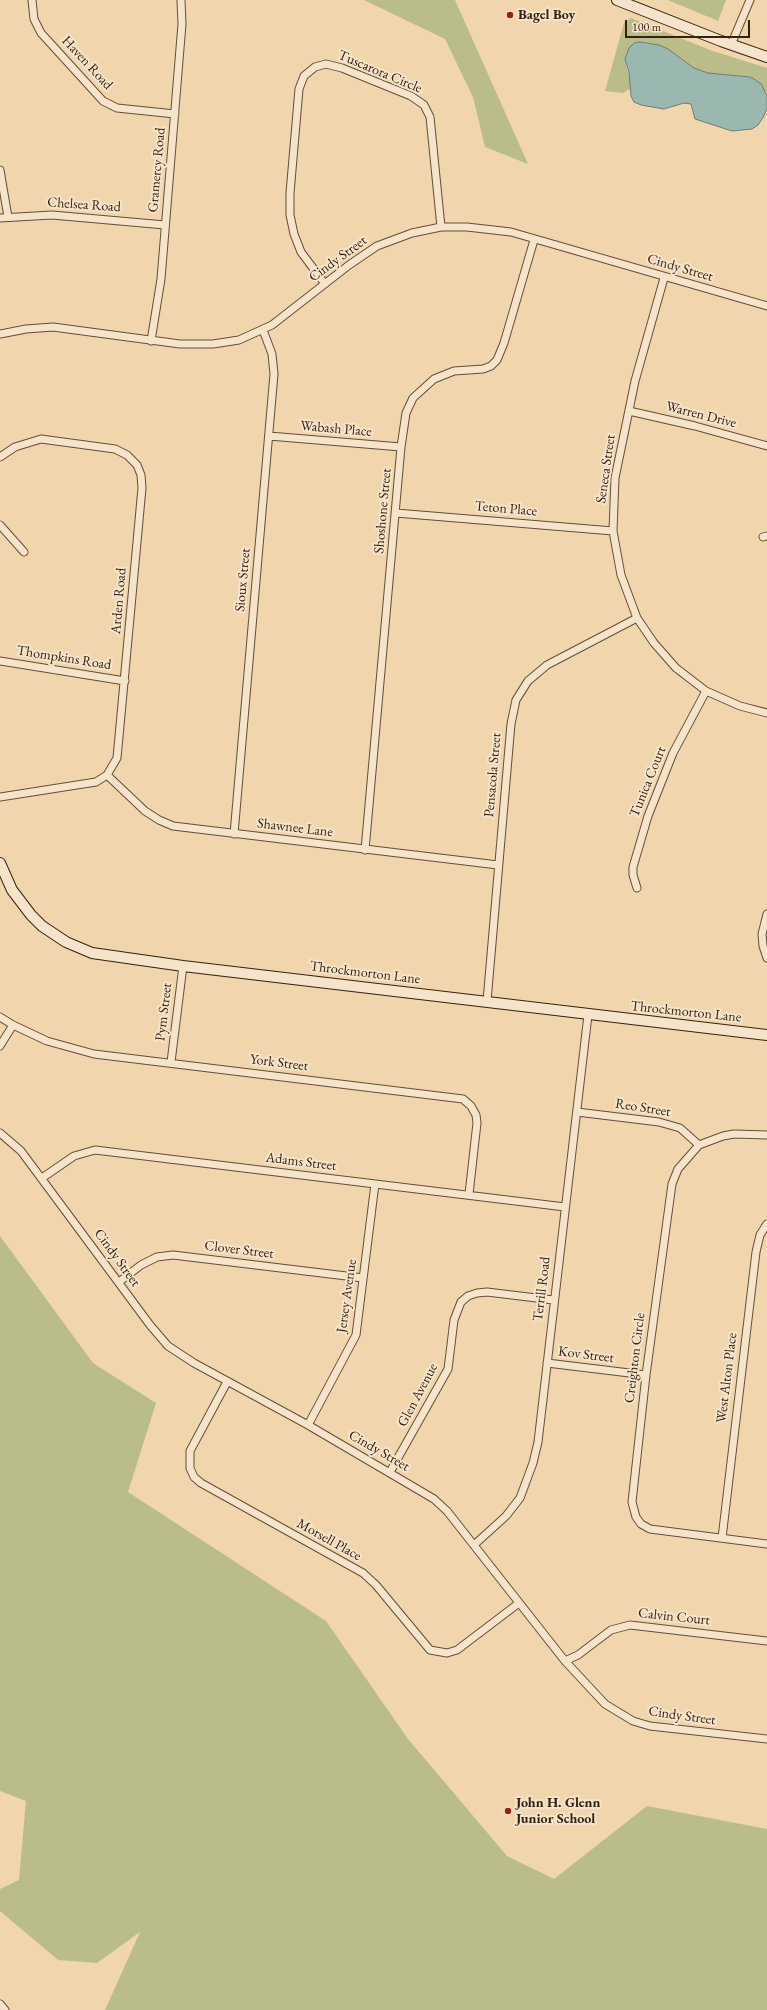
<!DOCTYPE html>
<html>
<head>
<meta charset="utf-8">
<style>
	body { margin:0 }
	#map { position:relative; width:767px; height:2010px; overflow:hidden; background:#f0d5ad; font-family:"EB Garamond",serif }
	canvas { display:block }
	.scale { position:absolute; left:625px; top:20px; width:125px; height:18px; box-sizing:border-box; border:2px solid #321; border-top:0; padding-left:5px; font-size:12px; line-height:14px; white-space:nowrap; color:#321; -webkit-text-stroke:3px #f5e4ca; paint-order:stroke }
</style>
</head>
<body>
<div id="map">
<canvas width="767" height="2010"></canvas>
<div class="scale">100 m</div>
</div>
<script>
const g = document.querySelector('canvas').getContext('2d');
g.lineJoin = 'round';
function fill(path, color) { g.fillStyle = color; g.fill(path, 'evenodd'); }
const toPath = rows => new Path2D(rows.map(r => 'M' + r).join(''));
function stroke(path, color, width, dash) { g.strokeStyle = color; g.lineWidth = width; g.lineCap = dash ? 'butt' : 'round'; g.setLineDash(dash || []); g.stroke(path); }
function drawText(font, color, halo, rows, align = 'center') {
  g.font = font + ' "EB Garamond",serif'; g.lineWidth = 4; g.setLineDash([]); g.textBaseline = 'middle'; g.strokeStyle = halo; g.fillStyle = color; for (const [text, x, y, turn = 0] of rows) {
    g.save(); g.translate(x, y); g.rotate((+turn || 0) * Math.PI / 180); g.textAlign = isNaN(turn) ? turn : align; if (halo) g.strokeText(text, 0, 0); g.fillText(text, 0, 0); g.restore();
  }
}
const green = toPath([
	[364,0,455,0,528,164,485,147,473,97,445,39],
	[668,0,726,0,718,21],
	[631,18,710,50,767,68,767,93,750,77,708,73,694,68,667,49,648,43,640,42,633,43,626,54,626,66,631,80,630,89,623,93,605,91,624,23],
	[0,1236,93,1363,156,1403,128,1492,326,1621,408,1739,507,1856,554,1879,647,1806,767,1829,767,2010,105,2010,140,1932,97,1963,58,1960,0,1911,0,1889,19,1880,26,1801,0,1791]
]);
const water = toPath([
	[640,42,659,45,668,49,694,68,708,73,750,77,754,79,761,84,767,95,767,108,764,116,758,125,752,129,732,131,695,119,691,104,684,103,664,109,641,105,634,102,631,96,629,72,625,59,629,48,634,43,640,42]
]);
const street = toPath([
	[32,0,34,19,41,33,103,101,117,108,175,114],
	[731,45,750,0],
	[0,170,8,217],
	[0,218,52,215,165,225],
	[664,278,635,381,615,478,613,531,621,575,637,618,654,643,676,668,706,691,740,706,767,713],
	[325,284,301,252,294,234,290,215,290,193,299,89,304,76,315,67,326,64,342,68,411,96,424,105,430,117,441,227],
	[0,334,26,329,53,327,180,344,213,344,239,340,272,325,349,265,377,246,412,233,441,227,467,227,511,232,767,306],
	[151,341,161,279,182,24,181,0],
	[629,411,695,426,767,446],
	[269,436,401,447],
	[0,457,15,447,41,439,115,449,127,455,137,465,141,475,142,488,117,758,107,775,96,782,0,797],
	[396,513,613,531],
	[0,525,24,552],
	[763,537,767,536],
	[0,661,125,681],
	[107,775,145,811,159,820,173,826,498,865],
	[234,834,274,374,272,354,263,330],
	[365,850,401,447,406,413,413,398,434,379,454,371,483,369,491,366,497,360,504,343,534,240],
	[637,888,633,875,633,867,648,816,673,753,706,691],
	[767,914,762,934,763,946,767,958],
	[487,1001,511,724,516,700,528,681,547,665,637,618],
	[0,1017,13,1025,47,1041,94,1054,463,1099,471,1106,476,1115,477,1123,469,1194],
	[0,1046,13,1025],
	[171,1062,183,966],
	[577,1112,659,1122,680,1128,699,1145],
	[0,1133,21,1151,150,1325,168,1346,194,1363,308,1425,434,1499,447,1511,565,1661,605,1704,633,1721,650,1726,767,1739],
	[767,1135,734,1134,723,1136,699,1145,678,1169,672,1184,646,1375,632,1502,636,1517,641,1524,650,1529,767,1544],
	[42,1178,74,1156,95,1150,565,1207],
	[119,1282,141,1265,157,1257,173,1255,363,1278],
	[547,1363,646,1375],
	[227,1382,190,1451,190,1468,194,1477,201,1483,363,1573,376,1585,430,1650,447,1653,457,1650,519,1603],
	[308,1425,356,1335,375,1184],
	[390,1472,448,1369,454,1320,461,1302,468,1296,477,1293,487,1292,553,1300],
	[722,1538,756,1252,760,1235,767,1224],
	[474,1545,506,1516,520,1498,533,1463,538,1442,588,1015],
	[565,1661,578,1655,611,1630,630,1625,767,1641],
	[0,2004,5,2010]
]);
const secondary = toPath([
	[617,0,721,41,767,57],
	[0,863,12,890,31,915,42,926,66,942,92,953,183,966,767,1035]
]);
const markers = [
	[510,15,4,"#8f2418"],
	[508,1811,4,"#8f2418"]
];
const poiNames = [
	["Bagel Boy",518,15],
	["John H. Glenn",516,1803],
	["Junior School",516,1819]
];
const streetNames = [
	["Haven Road",87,63,47],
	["Tuscarora Circle",380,72,23],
	["Gramercy Road",157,170,-85],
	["Chelsea Road",84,205,4],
	["Cindy Street",338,259,-36],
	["Cindy Street",680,268,16],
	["Warren Drive",701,415,14],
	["Wabash Place",336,429,5],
	["Seneca Street",606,469,-82],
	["Teton Place",506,509,5],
	["Shoshone Street",383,511,-85],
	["Sioux Street",243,580,-85],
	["Arden Road",119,601,-85],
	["Thompkins Road",64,658,9],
	["Pensacola Street",493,775,-85],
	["Tunica Court",648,782,-68],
	["Shawnee Lane",295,828,7],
	["Throckmorton Lane",365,973,7],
	["Pym Street",164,1012,-83],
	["Throckmorton Lane",686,1012,6],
	["York Street",279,1063,7],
	["Reo Street",643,1108,9],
	["Adams Street",301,1162,7],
	["Clover Street",239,1250,7],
	["Cindy Street",117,1258,54],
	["Terrill Road",542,1289,-83],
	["Jersey Avenue",347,1296,-82],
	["Kov Street",586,1355,7],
	["Creighton Circle",635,1358,-83],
	["West Alton Place",727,1378,-83],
	["Glen Avenue",418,1395,-62],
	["Cindy Street",379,1451,30],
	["Morsell Place",329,1540,29],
	["Calvin Court",674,1617,6],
	["Cindy Street",682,1716,8]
];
fill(green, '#babd8a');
fill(water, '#9bb8b0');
stroke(water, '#717c70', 1);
stroke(street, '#624f38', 9);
stroke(secondary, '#321', 12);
stroke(street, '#f5e4ca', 7);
stroke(secondary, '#f5e4ca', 10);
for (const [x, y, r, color] of markers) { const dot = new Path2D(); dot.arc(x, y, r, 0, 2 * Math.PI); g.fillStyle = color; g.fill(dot); stroke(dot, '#f5e4ca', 1.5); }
drawText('bold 14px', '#321', '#f5e4ca', poiNames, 'left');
drawText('14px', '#321', '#f5e4ca', streetNames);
</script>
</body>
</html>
